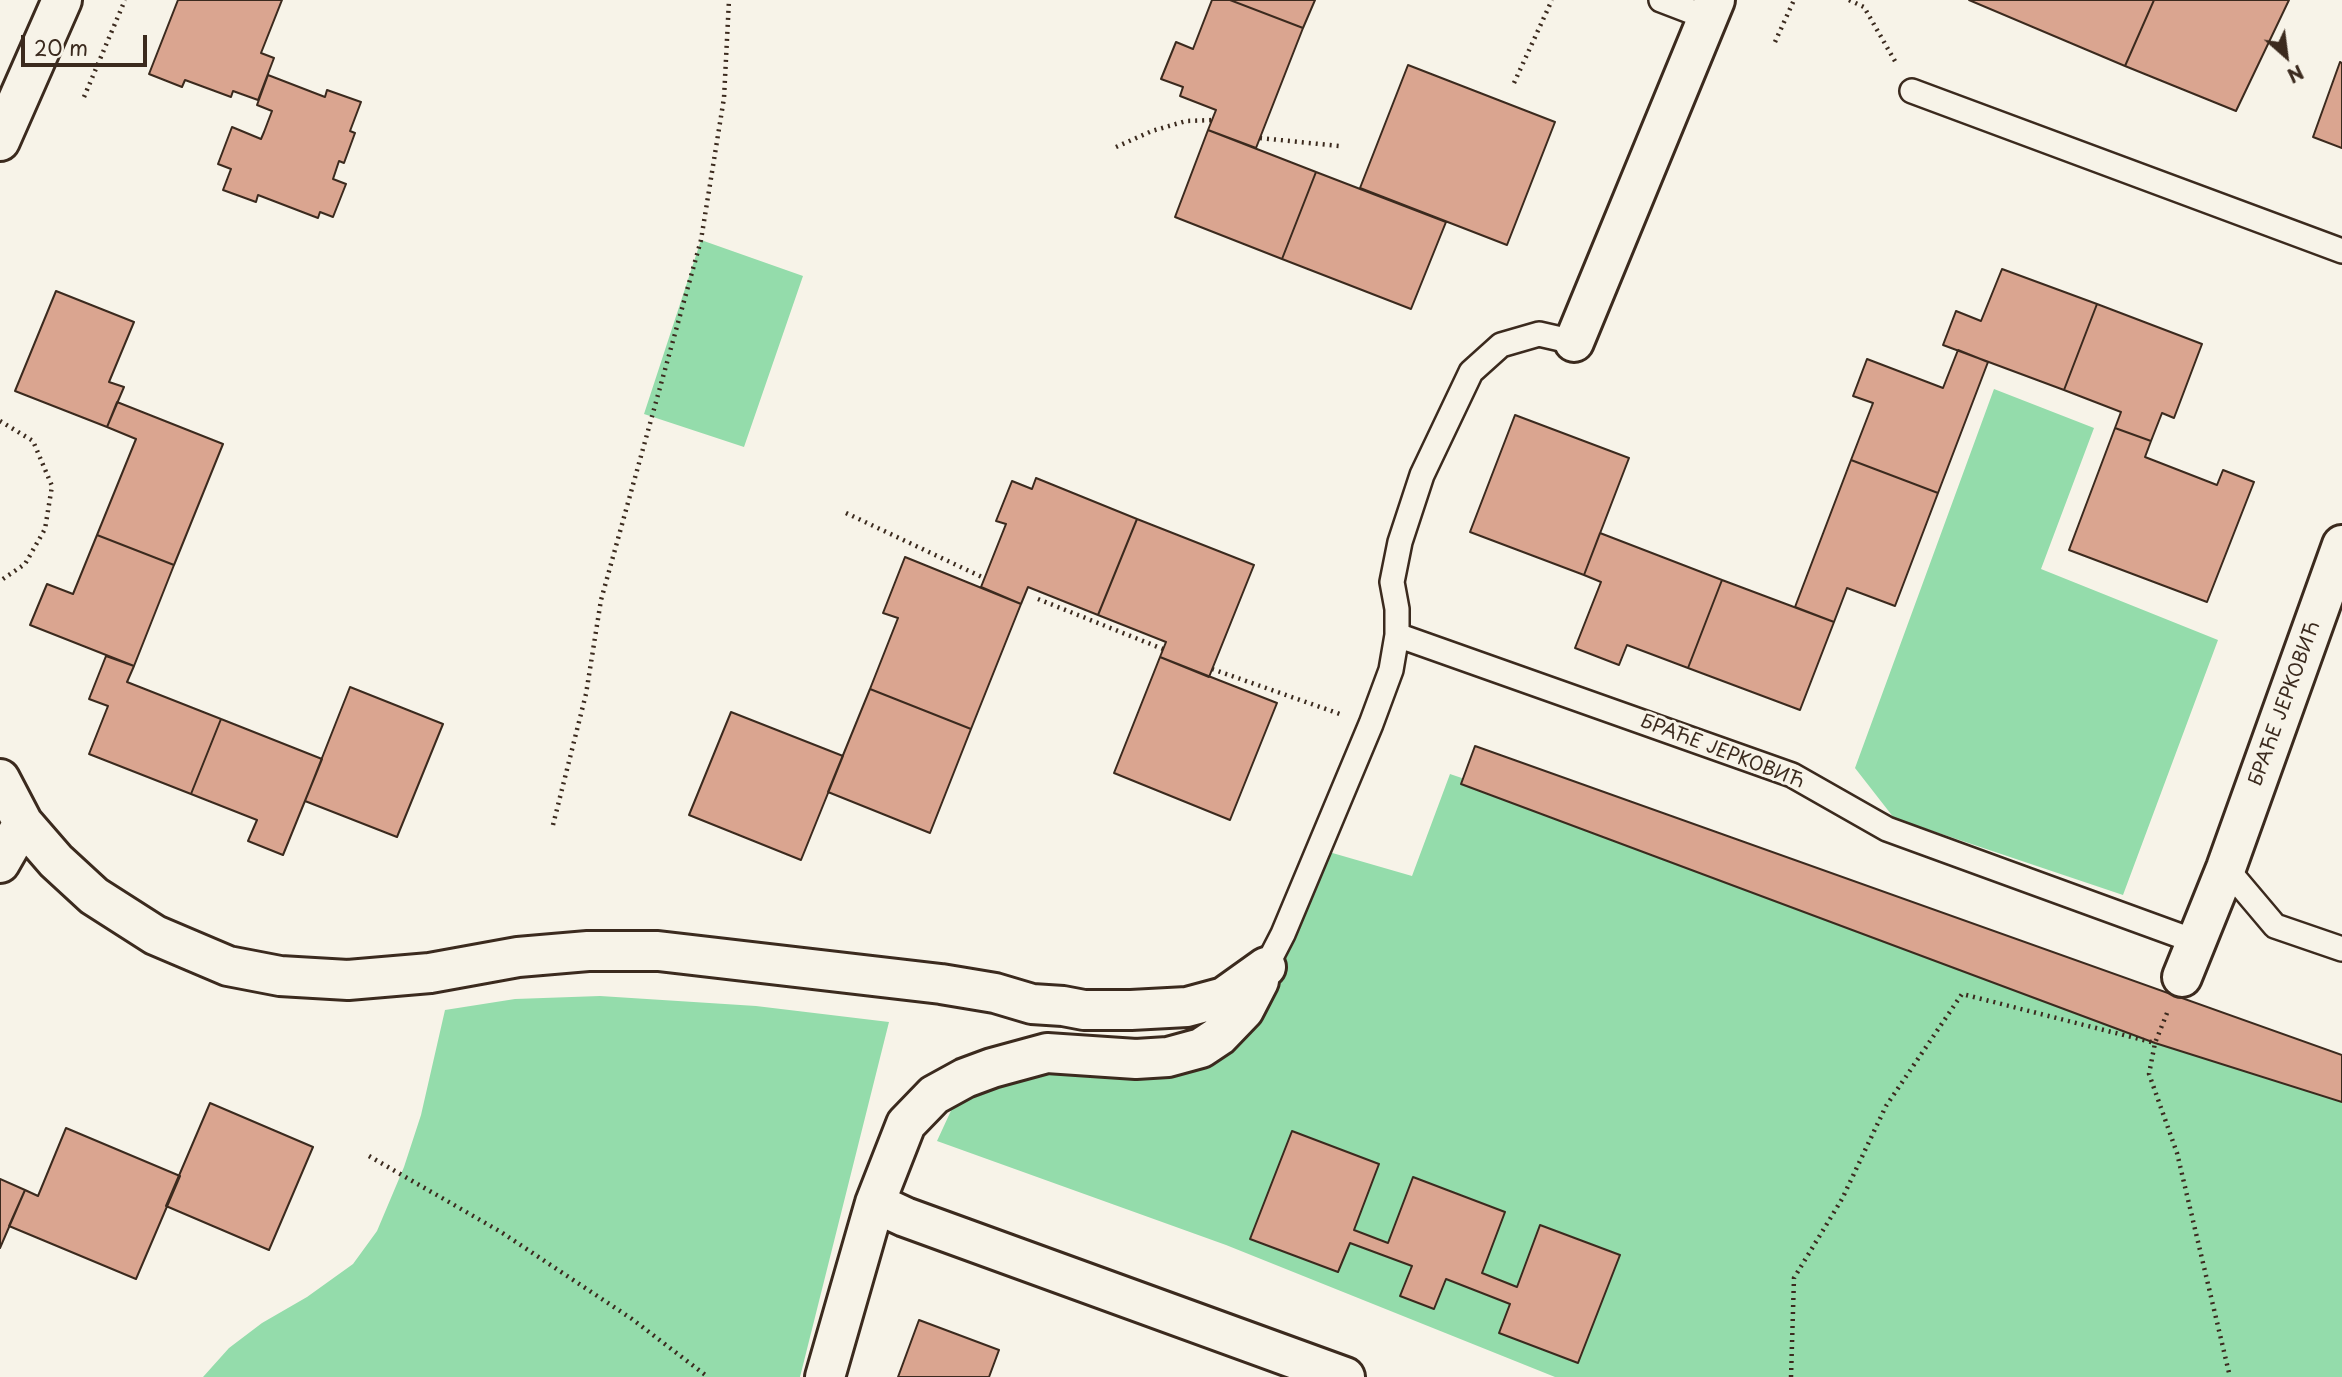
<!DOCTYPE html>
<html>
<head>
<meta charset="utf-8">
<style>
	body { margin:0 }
	#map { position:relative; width:2342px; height:1377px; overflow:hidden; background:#f7f3e8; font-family:"Playpen Sans",sans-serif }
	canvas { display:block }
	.north { position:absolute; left:2251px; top:21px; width:70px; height:70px; -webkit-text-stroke:5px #f7f3e8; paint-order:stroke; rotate:152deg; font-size:19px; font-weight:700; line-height:28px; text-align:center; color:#3b2a1e }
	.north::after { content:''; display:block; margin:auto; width:24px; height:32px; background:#3b2a1e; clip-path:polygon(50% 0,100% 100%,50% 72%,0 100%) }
	.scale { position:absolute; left:21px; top:35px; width:126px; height:32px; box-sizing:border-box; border:4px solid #3b2a1e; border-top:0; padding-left:9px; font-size:21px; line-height:24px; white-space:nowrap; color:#3b2a1e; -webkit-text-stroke:5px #f7f3e8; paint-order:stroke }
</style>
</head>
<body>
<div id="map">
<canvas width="2342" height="1377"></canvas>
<div class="north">N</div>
<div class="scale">20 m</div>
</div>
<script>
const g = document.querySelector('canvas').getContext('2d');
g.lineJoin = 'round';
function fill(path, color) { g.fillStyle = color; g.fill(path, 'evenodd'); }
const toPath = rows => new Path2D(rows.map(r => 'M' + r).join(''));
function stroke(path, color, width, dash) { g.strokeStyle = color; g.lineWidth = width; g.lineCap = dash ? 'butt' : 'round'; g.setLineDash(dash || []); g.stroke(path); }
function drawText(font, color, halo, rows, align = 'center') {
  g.font = font + ' "Playpen Sans",sans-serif'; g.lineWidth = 6; g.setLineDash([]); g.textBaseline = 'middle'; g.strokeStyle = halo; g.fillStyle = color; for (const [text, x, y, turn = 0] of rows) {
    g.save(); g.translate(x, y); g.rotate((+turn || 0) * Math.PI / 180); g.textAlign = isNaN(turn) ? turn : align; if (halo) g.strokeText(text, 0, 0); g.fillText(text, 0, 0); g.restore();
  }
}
const green = toPath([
	[701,240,803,276,744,447,644,414],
	[1994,389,2094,428,2041,569,2218,640,2123,895,1894,818,1855,768],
	[1450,774,1669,848,2342,1092,2342,1377,1555,1377,1226,1245,937,1141,955,1102,1068,1053,1201,1048,1329,852,1412,876],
	[600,996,756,1006,889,1022,800,1377,203,1377,229,1348,262,1323,307,1297,353,1264,377,1231,404,1167,421,1115,445,1010,515,999]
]);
const building = toPath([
	[178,0,282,0,261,53,274,58,258,100,233,91,231,97,185,80,182,87,149,74,178,0],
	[1212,0,1230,0,1303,28,1256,148,1208,130,1216,110,1180,96,1183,87,1161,79,1176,42,1193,49,1212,0],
	[1230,0,1315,0,1303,28,1230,0],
	[1969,0,2154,0,2125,66,1969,0],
	[2154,0,2289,0,2236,111,2125,66,2154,0],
	[2340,62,2342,63,2342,148,2313,137,2340,62],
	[1408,65,1555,122,1507,245,1360,188,1408,65],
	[268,75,325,97,327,90,361,102,350,131,355,133,344,163,339,161,333,179,346,184,333,217,320,212,318,218,258,195,256,202,223,190,231,169,218,164,232,127,261,139,264,132,272,111,257,105,268,75],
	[1208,130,1316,172,1282,259,1175,217,1208,130],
	[1316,172,1446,222,1411,309,1282,259,1316,172],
	[2002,269,2097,304,2064,390,1943,345,1956,311,1981,321,2002,269],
	[56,291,134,322,109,382,124,387,107,427,15,391,56,291],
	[2097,304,2202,344,2174,418,2162,413,2151,441,2115,428,2121,412,2064,390,2097,304],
	[1958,350,1988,362,1938,493,1851,460,1873,403,1853,396,1867,359,1943,388,1958,350],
	[117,402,223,444,174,565,97,535,136,439,107,427,117,402],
	[1515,415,1629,458,1584,575,1470,532,1515,415],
	[2115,428,2151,441,2145,457,2217,485,2223,470,2254,482,2207,602,2069,550,2115,428],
	[1851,460,1938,493,1895,606,1847,588,1834,622,1795,607,1851,460],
	[1036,478,1137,519,1098,615,1028,587,1021,604,981,587,1006,524,996,521,1012,481,1032,489,1036,478],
	[1137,519,1254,565,1209,677,1160,657,1166,642,1098,615,1137,519],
	[1600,533,1722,580,1688,668,1627,645,1619,665,1575,648,1601,582,1584,575,1600,533],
	[97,535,174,565,134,666,30,625,47,584,73,594,97,535],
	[905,557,1021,604,971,729,870,689,898,618,883,613,905,557],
	[1722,580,1834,622,1800,710,1688,668,1722,580],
	[106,656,134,666,127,682,221,719,191,794,89,754,108,706,89,699,106,656],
	[1160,657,1277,703,1230,820,1114,773,1160,657],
	[350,687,443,724,397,837,305,801,350,687],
	[870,689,971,729,930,833,828,792,870,689],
	[731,712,843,756,801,860,689,815,731,712],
	[221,719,322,759,283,855,248,841,257,820,191,794,221,719],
	[1475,746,2342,1055,2342,1102,2155,1043,1461,784,1475,746],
	[210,1103,313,1147,269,1250,166,1206,210,1103],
	[66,1128,180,1176,136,1279,9,1226,25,1190,38,1196,66,1128],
	[1292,1131,1379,1164,1354,1230,1388,1243,1413,1177,1505,1212,1482,1273,1517,1287,1540,1225,1620,1255,1578,1363,1499,1333,1510,1304,1446,1279,1434,1309,1400,1296,1412,1266,1350,1243,1338,1272,1250,1239,1292,1131],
	[0,1179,25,1190,0,1248,0,1179],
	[919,1320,999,1350,989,1377,898,1377,919,1320]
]);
const path = toPath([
	[1849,0,1864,7,1896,63],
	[1775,42,1794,0],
	[1514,83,1552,0],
	[84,97,125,0],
	[1260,138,1339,146],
	[1116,147,1152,131,1186,121,1213,120],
	[0,421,33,441,52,486,45,529,25,564,0,581],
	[846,513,984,578],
	[1038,599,1163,649],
	[1212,669,1340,714],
	[553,825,586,694,601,600,701,240,724,98,729,0],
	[2167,1013,2155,1043,2149,1074,2177,1153,2230,1377],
	[369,1156,501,1232,632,1319,708,1377],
	[1791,1377,1794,1278,1842,1199,1886,1106,1962,994,2155,1043]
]);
const lane = toPath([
	[1661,0,1708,18],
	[1912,91,2342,251],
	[1397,635,1792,775,1887,829,2197,942],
	[2226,868,2275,926,2342,949],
	[1266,967,1283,934,1371,724,1391,670,1397,635,1397,609,1392,582,1400,542,1422,475,1471,372,1501,345,1539,334,1574,342]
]);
const street = toPath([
	[0,141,62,0],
	[1574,342,1715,0],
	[0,779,23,823,56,861,94,896,155,935,228,966,280,976,348,980,430,973,518,957,588,951,658,951,941,984,995,993,1032,1004,1063,1006,1084,1010,1131,1010,1187,1007,1224,997,1266,967],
	[0,863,23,823],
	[2182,977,2226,868,2342,545],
	[875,1203,905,1217,1345,1377],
	[825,1377,875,1203,906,1124,934,1095,965,1078,992,1068,1047,1053,1136,1059,1168,1057,1201,1048,1219,1036,1244,1010,1259,981]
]);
const streetNames = [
	["БРАЋЕ ЈЕРКОВИЋ",2285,704,-70],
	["БРАЋЕ ЈЕРКОВИЋ",1722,752,21]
];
fill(green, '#94dcab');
fill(building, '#daa590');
stroke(building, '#3b2a1e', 2);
stroke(lane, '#3b2a1e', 28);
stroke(street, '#3b2a1e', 44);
stroke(path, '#3b2a1e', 4.5, [2, 5]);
stroke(lane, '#f7f3e8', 23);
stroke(street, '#f7f3e8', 38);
drawText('19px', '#3b2a1e', '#f7f3e8', streetNames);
</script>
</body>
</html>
